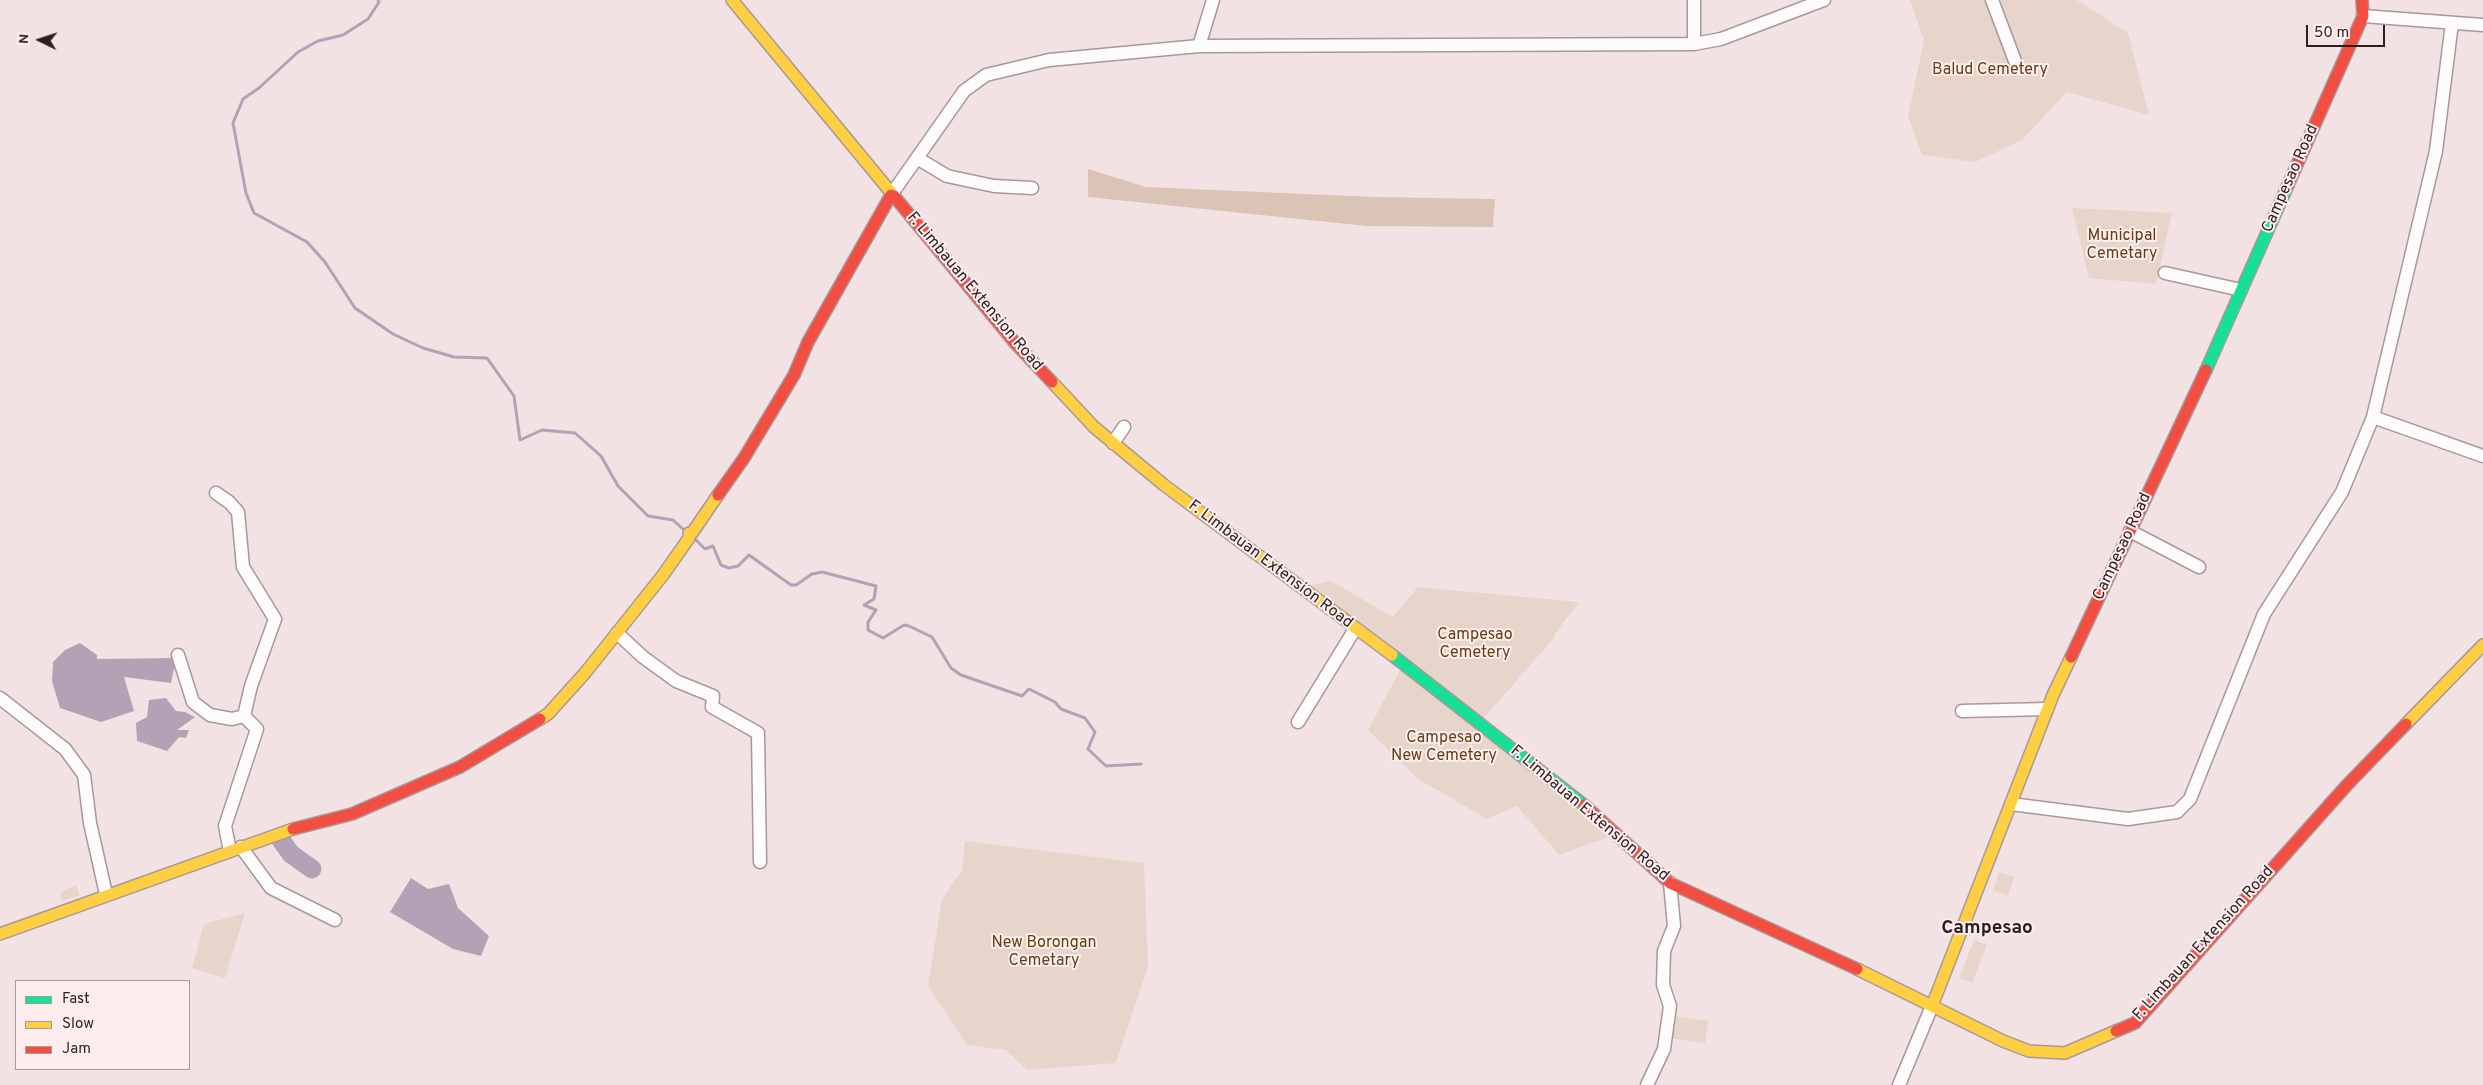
<!DOCTYPE html>
<html>
<head>
<meta charset="utf-8">
<style>
	body { margin:0 }
	#map { position:relative; width:2483px; height:1085px; overflow:hidden; background:#f3e2e4; font-family:Overpass,sans-serif }
	canvas { display:block }
	.legend { position:absolute; left:15px; top:980px; width:175px; height:90px; box-sizing:border-box; background:#fdedee; border:1px solid #a99b9c; margin:0; padding:6px 9px; list-style:none; font-size:15px; color:#2c1f20 }
	.legend li { display:flex; align-items:center; gap:10px; height:25px }
	.legend b { width:25px; border:1px solid #a99b9c }
	.north { position:absolute; left:15px; top:15px; width:50px; height:50px; -webkit-text-stroke:4px #fdedee; paint-order:stroke; rotate:274deg; font-size:14px; font-weight:700; line-height:20px; text-align:center; color:#2c1f20 }
	.north::after { content:''; display:block; margin:auto; width:18px; height:22px; background:#2c1f20; clip-path:polygon(50% 0,100% 100%,50% 72%,0 100%) }
	.scale { position:absolute; left:2306px; top:25px; width:79px; height:22px; box-sizing:border-box; border:2px solid #2c1f20; border-top:0; padding-left:6px; font-size:15px; line-height:18px; white-space:nowrap; color:#2c1f20; -webkit-text-stroke:4px #fdedee; paint-order:stroke }
</style>
</head>
<body>
<div id="map">
<canvas width="2483" height="1085"></canvas>
<ul class="legend">
<li><b style="height:6px;background:#16e098"></b>Fast</li>
<li><b style="height:6px;background:#ffcf43"></b>Slow</li>
<li><b style="height:6px;background:#f24e42"></b>Jam</li>
</ul>
<div class="north">N</div>
<div class="scale">50 m</div>
</div>
<script>
const g = document.querySelector('canvas').getContext('2d');
g.lineJoin = 'round';
function fill(path, color) { g.fillStyle = color; g.fill(path, 'evenodd'); }
const toPath = rows => new Path2D(rows.map(r => 'M' + r).join(''));
function stroke(path, color, width, dash) { g.strokeStyle = color; g.lineWidth = width; g.lineCap = dash ? 'butt' : 'round'; g.setLineDash(dash || []); g.stroke(path); }
function drawText(font, color, halo, rows, align = 'center') {
  g.font = font + ' Overpass,sans-serif'; g.lineWidth = 4; g.setLineDash([]); g.textBaseline = 'middle'; g.strokeStyle = halo; g.fillStyle = color; for (const [text, x, y, turn = 0] of rows) {
    g.save(); g.translate(x, y); g.rotate((+turn || 0) * Math.PI / 180); g.textAlign = isNaN(turn) ? turn : align; if (halo) g.strokeText(text, 0, 0); g.fillText(text, 0, 0); g.restore();
  }
}
const green = toPath([
	[1910,0,2077,0,2128,33,2149,115,2067,92,2022,140,1975,162,1922,155,1908,116,1924,40],
	[2072,208,2172,213,2156,284,2089,278],
	[1331,581,1393,617,1418,587,1579,602,1554,635,1554,638,1482,720,1307,586],
	[1403,665,1617,834,1559,855,1517,806,1487,819,1418,779,1368,730],
	[965,841,1144,863,1148,967,1116,1063,1027,1070,1006,1050,967,1045,928,986,942,899,962,870],
	[1999,872,2014,877,2008,896,1993,890],
	[76,885,80,895,63,901,60,893],
	[245,913,225,978,192,968,204,924],
	[1974,940,1987,945,1972,983,1959,978],
	[1673,1016,1708,1021,1705,1043,1670,1038]
]);
const forest = toPath([
	[1088,169,1146,187,1374,197,1495,199,1493,227,1367,226,1088,197]
]);
const water = toPath([
	[80,643,97,655,97,659,176,658,171,683,124,677,134,711,101,722,60,708,52,681,53,662,65,650],
	[166,698,176,711,185,712,195,717,177,730,189,730,186,738,179,737,167,751,137,741,136,723,147,717,149,700],
	[411,878,428,889,449,884,458,908,489,936,481,956,453,949,390,912]
]);
const stream = toPath([
	[378,0,379,2,368,19,343,35,318,41,298,52,259,88,243,99,233,123,246,193,254,213,307,242,325,262,355,308,393,334,423,348,454,357,487,358,514,396,520,440,542,430,575,433,601,456,618,486,648,516,673,520,684,530],
	[695,539,705,549,713,546,721,565,729,568,738,566,749,555,791,585,796,585,812,574,822,572,876,586,874,599,864,605,876,610,868,622,868,630,883,638,904,625,909,626,932,637,951,668,961,675,1022,696,1029,689,1055,702,1061,709,1085,718,1095,732,1088,749,1106,766,1141,764]
]);
const river = toPath([
	[281,840,291,854,312,869]
]);
const street = toPath([
	[1992,0,2015,61],
	[2363,16,2483,25],
	[1694,44,1694,0],
	[1199,46,1213,0],
	[917,158,947,176,994,186,1032,188],
	[891,195,964,91,986,75,1049,60,1199,46,1694,44,1721,39,1824,0],
	[2165,273,2241,290],
	[2373,417,2483,456],
	[1113,443,1124,427],
	[216,493,229,502,238,512,243,567,275,619,251,686,244,716],
	[2130,531,2199,567],
	[617,633,643,657,676,681,713,696,712,707,758,733,760,862],
	[178,655,193,702,210,715,232,719,244,716,257,729,225,826,230,851],
	[0,698,65,749,84,775,90,823,106,894],
	[1962,711,2047,709],
	[1298,722,1355,629],
	[2011,804,2128,819,2177,812,2190,799,2264,614,2342,492,2373,417,2436,151,2452,23],
	[241,847,271,888,335,920],
	[1647,1085,1664,1049,1670,1006,1663,985,1664,951,1674,926,1670,883],
	[1899,1085,1932,1006]
]);
const fast = toPath([
	[2206,370,2288,185],
	[1392,655,1584,805]
]);
const slow = toPath([
	[732,0,894,196],
	[1052,382,1094,427,1164,485,1392,655],
	[540,719,548,714,585,673,663,575,689,538,689,533,692,533,718,495],
	[2406,724,2483,645],
	[0,934,293,829],
	[1857,969,2003,1041,2029,1051,2065,1053,2116,1031],
	[1932,1006,2053,695,2071,657]
]);
const jam = toPath([
	[2288,185,2363,16,2362,0],
	[894,196,1016,344,1052,382],
	[718,495,744,458,794,375,808,342,891,195],
	[2071,657,2206,370],
	[1584,805,1670,883,1857,969],
	[293,829,352,814,460,767,540,719],
	[2116,1031,2135,1023,2347,785,2406,724]
]);
const parkNames = [
	["Balud Cemetery",1990,71],
	["Municipal",2122,237],
	["Cemetary",2122,255],
	["Campesao",1475,636],
	["Cemetery",1475,654],
	["Campesao",1444,739],
	["New Cemetery",1444,757],
	["New Borongan",1044,944],
	["Cemetary",1044,962]
];
const streetNames = [
	["Campesao Road",2291,179,-66],
	["F. Limbauan Extension Road",974,292,50],
	["Campesao Road",2123,547,-65],
	["F. Limbauan Extension Road",1270,565,37],
	["F. Limbauan Extension Road",1589,814,40],
	["F. Limbauan Extension Road",2204,944,-48]
];
const quarterNames = [
	["Campesao",1987,929]
];
fill(green, '#e7d5cc');
fill(forest, '#dac4b6');
fill(water, '#b4a1b6');
stroke(stream, '#b4a1b6', 3);
stroke(river, '#b4a1b6', 19);
stroke(street, '#a7989a', 15);
stroke(fast, '#a7989a', 14);
stroke(slow, '#a7989a', 14);
stroke(jam, '#a7989a', 14);
stroke(street, '#fdfbfb', 12);
stroke(fast, '#16e098', 11);
stroke(slow, '#ffcf43', 11);
stroke(jam, '#f24e42', 11);
drawText('16px', '#654012', '#fdedee', parkNames);
drawText('16px', '#2c1f20', '#fdedee', streetNames);
drawText('bold 19px', '#2c1f20', '#fdedee', quarterNames);
</script>
</body>
</html>
